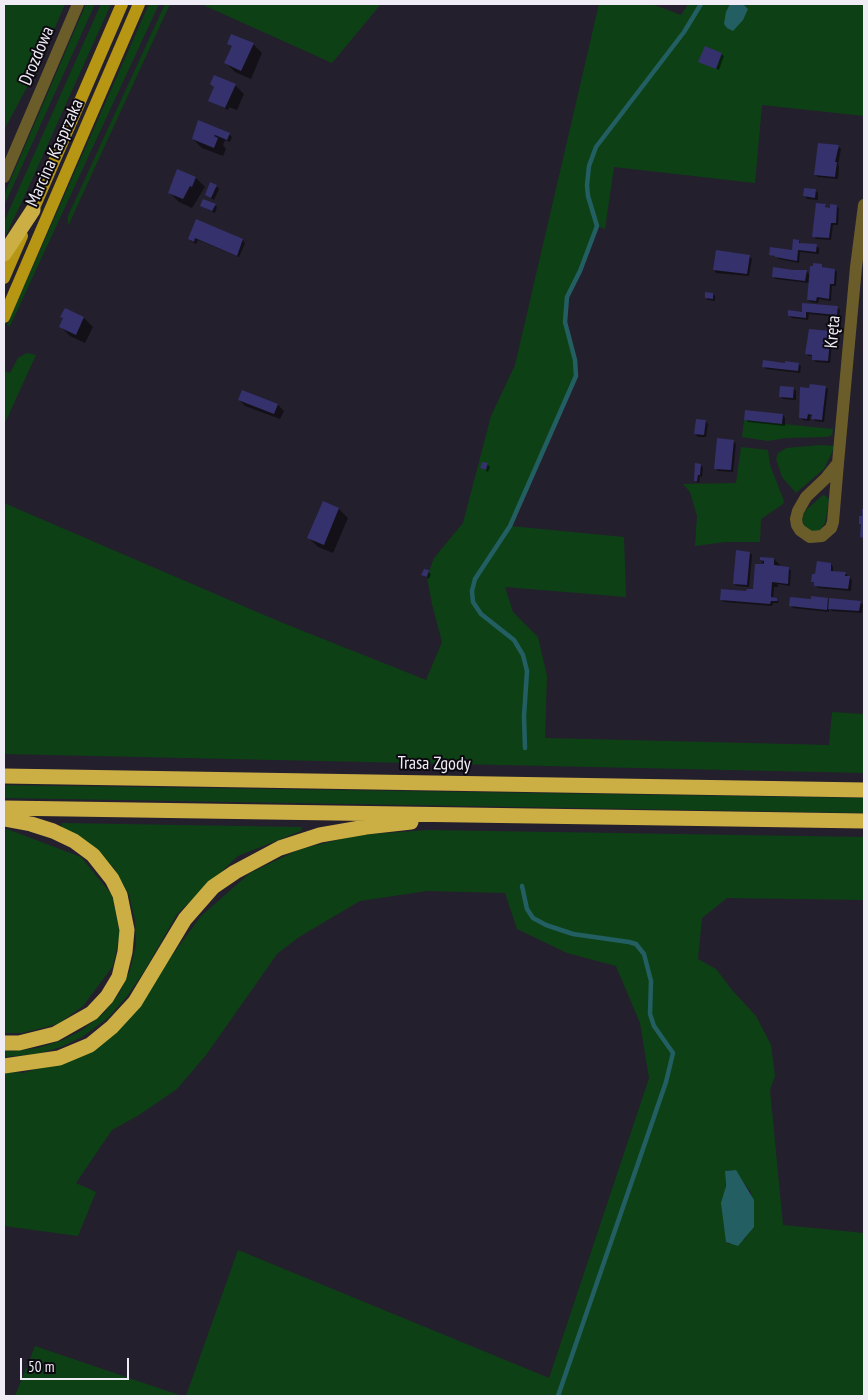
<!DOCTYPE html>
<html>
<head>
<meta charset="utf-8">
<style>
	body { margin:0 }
	#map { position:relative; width:868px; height:1400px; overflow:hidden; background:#241f2d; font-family:"PT Sans Narrow",sans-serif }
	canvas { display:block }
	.frame { position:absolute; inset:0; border:5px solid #efecf5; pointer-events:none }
	.scale { position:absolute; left:20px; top:1358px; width:109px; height:22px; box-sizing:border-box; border:2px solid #efecf5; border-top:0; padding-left:6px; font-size:15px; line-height:18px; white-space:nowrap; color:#efecf5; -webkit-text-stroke:4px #0c0a10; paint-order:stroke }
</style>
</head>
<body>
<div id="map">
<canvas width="868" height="1400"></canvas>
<div class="frame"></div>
<div class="scale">50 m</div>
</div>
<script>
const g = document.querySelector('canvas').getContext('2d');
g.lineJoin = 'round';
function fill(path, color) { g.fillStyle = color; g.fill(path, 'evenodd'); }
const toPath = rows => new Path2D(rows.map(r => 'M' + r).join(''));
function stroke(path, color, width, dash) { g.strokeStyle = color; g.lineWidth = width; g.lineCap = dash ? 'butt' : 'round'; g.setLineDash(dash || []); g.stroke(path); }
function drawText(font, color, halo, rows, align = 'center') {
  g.font = font + ' "PT Sans Narrow",sans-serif'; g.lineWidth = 4; g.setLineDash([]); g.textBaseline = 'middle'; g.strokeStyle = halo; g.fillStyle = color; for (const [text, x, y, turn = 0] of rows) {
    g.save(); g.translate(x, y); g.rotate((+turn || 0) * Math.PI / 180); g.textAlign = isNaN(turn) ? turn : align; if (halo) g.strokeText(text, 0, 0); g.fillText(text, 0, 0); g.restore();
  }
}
const green = toPath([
	[4,4,65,4,39,65,4,130],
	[86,4,95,4,4,206,4,195],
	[101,4,111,4,25,195,4,239,4,222],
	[149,4,159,4,10,326,7,325],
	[165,4,170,4,68,226,68,216],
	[201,4,381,4,332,63],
	[599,4,652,4,681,15,688,4,864,4,864,116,762,105,755,183,614,167,605,229,597,226,580,271,567,297,565,322,575,360,576,376,510,526,624,537,626,597,505,587,513,612,538,637,547,676,545,738,829,745,832,712,864,714,864,773,4,754,4,503,278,621,426,680,442,642,432,604,427,577,434,558,463,523,491,416,515,365],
	[27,353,36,355,4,425,4,371,10,373,18,358],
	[744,420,833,429,832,435,827,437,786,438,768,441,742,437],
	[821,445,835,446,824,469,796,493,782,477,776,459,778,453,786,448],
	[741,447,768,450,770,465,784,501,783,504,761,519,760,542,725,542,695,546,697,516,690,492,683,484,736,483],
	[823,495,826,496,829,500,825,523,819,531,814,532,806,529,802,520,803,515,806,510],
	[4,785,864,798,864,813,4,798],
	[61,823,302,827,301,831,238,856,177,914,145,970,128,995,108,1018,82,1037,61,1047,37,1054,4,1057,4,1050,12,1051,38,1048,63,1040,82,1030,104,1013,119,994,130,970,136,945,135,920,129,895,114,868,91,845,62,827],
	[4,828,81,857,112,895,120,934,113,966,83,1006,58,1024,22,1033,4,1033],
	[429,830,864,837,864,900,727,898,702,918,698,959,716,969,732,990,756,1016,771,1045,775,1076,770,1090,783,1225,864,1233,864,1396,186,1396,238,1250,549,1378,649,1078,640,1023,616,966,567,953,517,929,505,893,427,891,360,901,299,937,277,954,206,1055,177,1089,139,1115,112,1130,76,1183,96,1192,78,1236,4,1226,4,1071,23,1073,91,1052,162,969,201,916,250,873,300,849,358,835],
	[734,1170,751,1192,754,1224,745,1239,728,1244,726,1238,725,1171],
	[35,1346,182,1396,15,1396]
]);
const water = toPath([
	[730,4,743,4,748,9,743,20,733,31,727,28,724,24,726,12],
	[736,1170,754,1200,754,1227,738,1246,726,1242,721,1203,726,1186,725,1171]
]);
const shadow = toPath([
	[228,43,253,44,262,53,251,79,235,72,226,63,233,47],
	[721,54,724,56,719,70,700,61],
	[235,85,244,94,237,110,229,107,228,110,210,101,215,87],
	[197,130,229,134,232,137,230,142,225,140,223,145,226,149,223,156,202,148,193,139],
	[838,146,841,149,838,165,839,166,838,179,818,177,815,175],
	[178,171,196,178,205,187,192,208,179,202,170,193],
	[216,186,219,189,214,200,206,195],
	[816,191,818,193,818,200,807,199,805,196],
	[215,205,217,207,215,213,201,206],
	[825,205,827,209,837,206,839,209,838,225,833,225,831,240,816,239,814,236],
	[196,221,243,240,245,243,239,257,198,240,196,244,192,242,189,239],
	[799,241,801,244,816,246,819,248,819,254,800,252,799,263,779,259,771,254,793,251],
	[749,256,752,259,749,276,716,273,714,270],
	[821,265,824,268,835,270,837,272,836,286,832,286,831,301,819,299,818,303,810,302,808,300,809,283,776,279,773,277,774,269,806,271,810,275],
	[712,294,715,296,715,301,708,300,706,298],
	[804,304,837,307,840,310,839,317,809,314,808,320,792,318,789,316,803,313],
	[65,309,84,318,93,327,85,343,70,336,61,327,64,319],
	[831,332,833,335,830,363,816,362,813,359,813,356,809,356,806,353],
	[798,364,801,366,800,373,766,369,764,366],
	[825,387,828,389,824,422,815,421,813,417,810,416,810,421,803,420,800,417],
	[793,388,796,391,796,400,783,399,781,397],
	[243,392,278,405,284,411,280,419,245,406,239,400],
	[783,415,785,418,785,426,748,422,746,419],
	[705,421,708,424,706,437,698,437,695,434],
	[733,441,736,444,733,472,718,471,715,468],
	[487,464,490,467,488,472,482,468],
	[701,465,703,468,702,477,700,476,699,483,695,480],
	[339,509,348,518,333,553,318,547,309,538],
	[750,553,752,555,749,587,737,586,734,584],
	[774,559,780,565,780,567,788,568,791,571,790,586,778,584,778,587,774,587,773,599,776,599,779,603,773,603,772,606,724,602,721,599,754,590,765,566,761,560],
	[831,564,833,567,833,572,845,573,852,580,851,591,818,588,815,585,813,581],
	[428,572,431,574,429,579,423,575],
	[812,598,860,602,863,605,862,613,832,611,829,608,829,612,793,608,791,605,812,600]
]);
const stream = toPath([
	[525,748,524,716,527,671,523,655,514,640,481,614,473,602,472,591,475,579,510,526,576,376,575,360,565,322,567,297,580,271,597,226,588,196,587,185,589,166,596,147,684,32,701,4],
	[522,886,527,909,533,918,546,925,573,934,629,942,636,944,644,954,651,981,650,1014,654,1026,673,1053,666,1082,558,1396]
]);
const building = toPath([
	[231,34,254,43,241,71,224,63,232,46,227,44],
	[705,46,722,53,716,69,698,62],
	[214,75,236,84,225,108,208,101,214,87,210,84],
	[198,120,230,133,227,140,215,135,214,136,218,138,214,148,192,139],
	[818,143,839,145,835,162,837,162,835,177,814,175],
	[177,169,196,177,192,187,190,186,183,199,168,193],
	[210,182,217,185,211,198,205,195],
	[804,188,816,189,815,198,803,196],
	[203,199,216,204,212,211,200,206],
	[816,203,826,204,825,207,830,208,830,204,837,205,836,223,831,223,829,238,812,237],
	[196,219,243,239,237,256,195,238,194,242,188,239],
	[793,239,799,240,799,243,817,244,816,252,798,250,797,261,775,257,775,256,769,255,770,247,792,250],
	[716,250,750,255,747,274,713,270],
	[813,263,822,264,822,267,835,269,834,284,830,284,829,299,817,297,816,301,807,300,810,266,813,266],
	[773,267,793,270,807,270,805,281,772,277],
	[705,292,713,293,713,299,705,298],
	[802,303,838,306,837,315,806,312,806,318,788,316,788,310,802,312],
	[65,308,84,317,76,335,59,327,63,318,60,317],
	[809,329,831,331,828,361,812,360,812,355,805,354],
	[763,360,785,363,785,361,799,363,798,371,762,367],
	[810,384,826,386,822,420,811,419,812,415,808,414,807,419,799,418,800,387,809,388],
	[780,386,794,387,793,398,779,397],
	[242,390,278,404,274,414,238,400],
	[745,410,783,414,782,424,744,420],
	[696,419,706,420,704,435,694,434],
	[717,438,734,440,731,470,714,469],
	[482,462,488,463,486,470,480,468],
	[695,463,701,464,700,475,698,475,697,481,694,481],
	[323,501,339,508,324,545,307,538],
	[862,509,864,509,864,538,860,537,861,524,859,524,859,516,862,516],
	[736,550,750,552,747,585,733,584],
	[760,557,774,558,774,565,789,567,788,584,772,582,771,597,777,598,777,601,771,601,770,604,720,600,721,589,746,591,747,589,753,589,755,564,764,564,764,561,760,560],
	[817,561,831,563,831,571,846,572,845,576,850,576,848,589,814,586,814,582,811,582,812,574,815,574],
	[424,569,429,570,427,577,421,575],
	[811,596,828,598,827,610,789,606,790,597,811,599],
	[829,598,861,601,859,611,828,609]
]);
const minor = toPath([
	[4,177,78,4],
	[838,463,833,522,831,528,822,536,810,537,800,530,797,525,796,519,798,511,806,497,826,478,838,463,856,267,864,205]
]);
const primary = toPath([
	[30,217,122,4],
	[4,278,22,236],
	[4,317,139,4]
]);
const motorway = toPath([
	[4,254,33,210],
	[4,776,864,790],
	[4,808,864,821],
	[4,819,31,824,53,831,74,841,93,855,112,879,120,895,127,930,125,952,119,977,107,997,92,1013,55,1034,19,1043,4,1043],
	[4,1066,59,1058,90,1045,112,1027,135,1002,185,919,213,887,235,872,280,848,320,835,366,827,411,822]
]);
const streetNames = [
	["Drozdowa",37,56,-67],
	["Marcina Kasprzaka",55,153,-66],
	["Kręta",833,332,-85],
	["Trasa Zgody",434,764,1]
];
fill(green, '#0d4115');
fill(water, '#235e63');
fill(shadow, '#0007');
stroke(stream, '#235e63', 4.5);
fill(building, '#34316c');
stroke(minor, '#6b5d2a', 12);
stroke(primary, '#b69612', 12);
stroke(motorway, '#ccaf44', 15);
drawText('18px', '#efecf5', '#0c0a10', streetNames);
</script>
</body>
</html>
